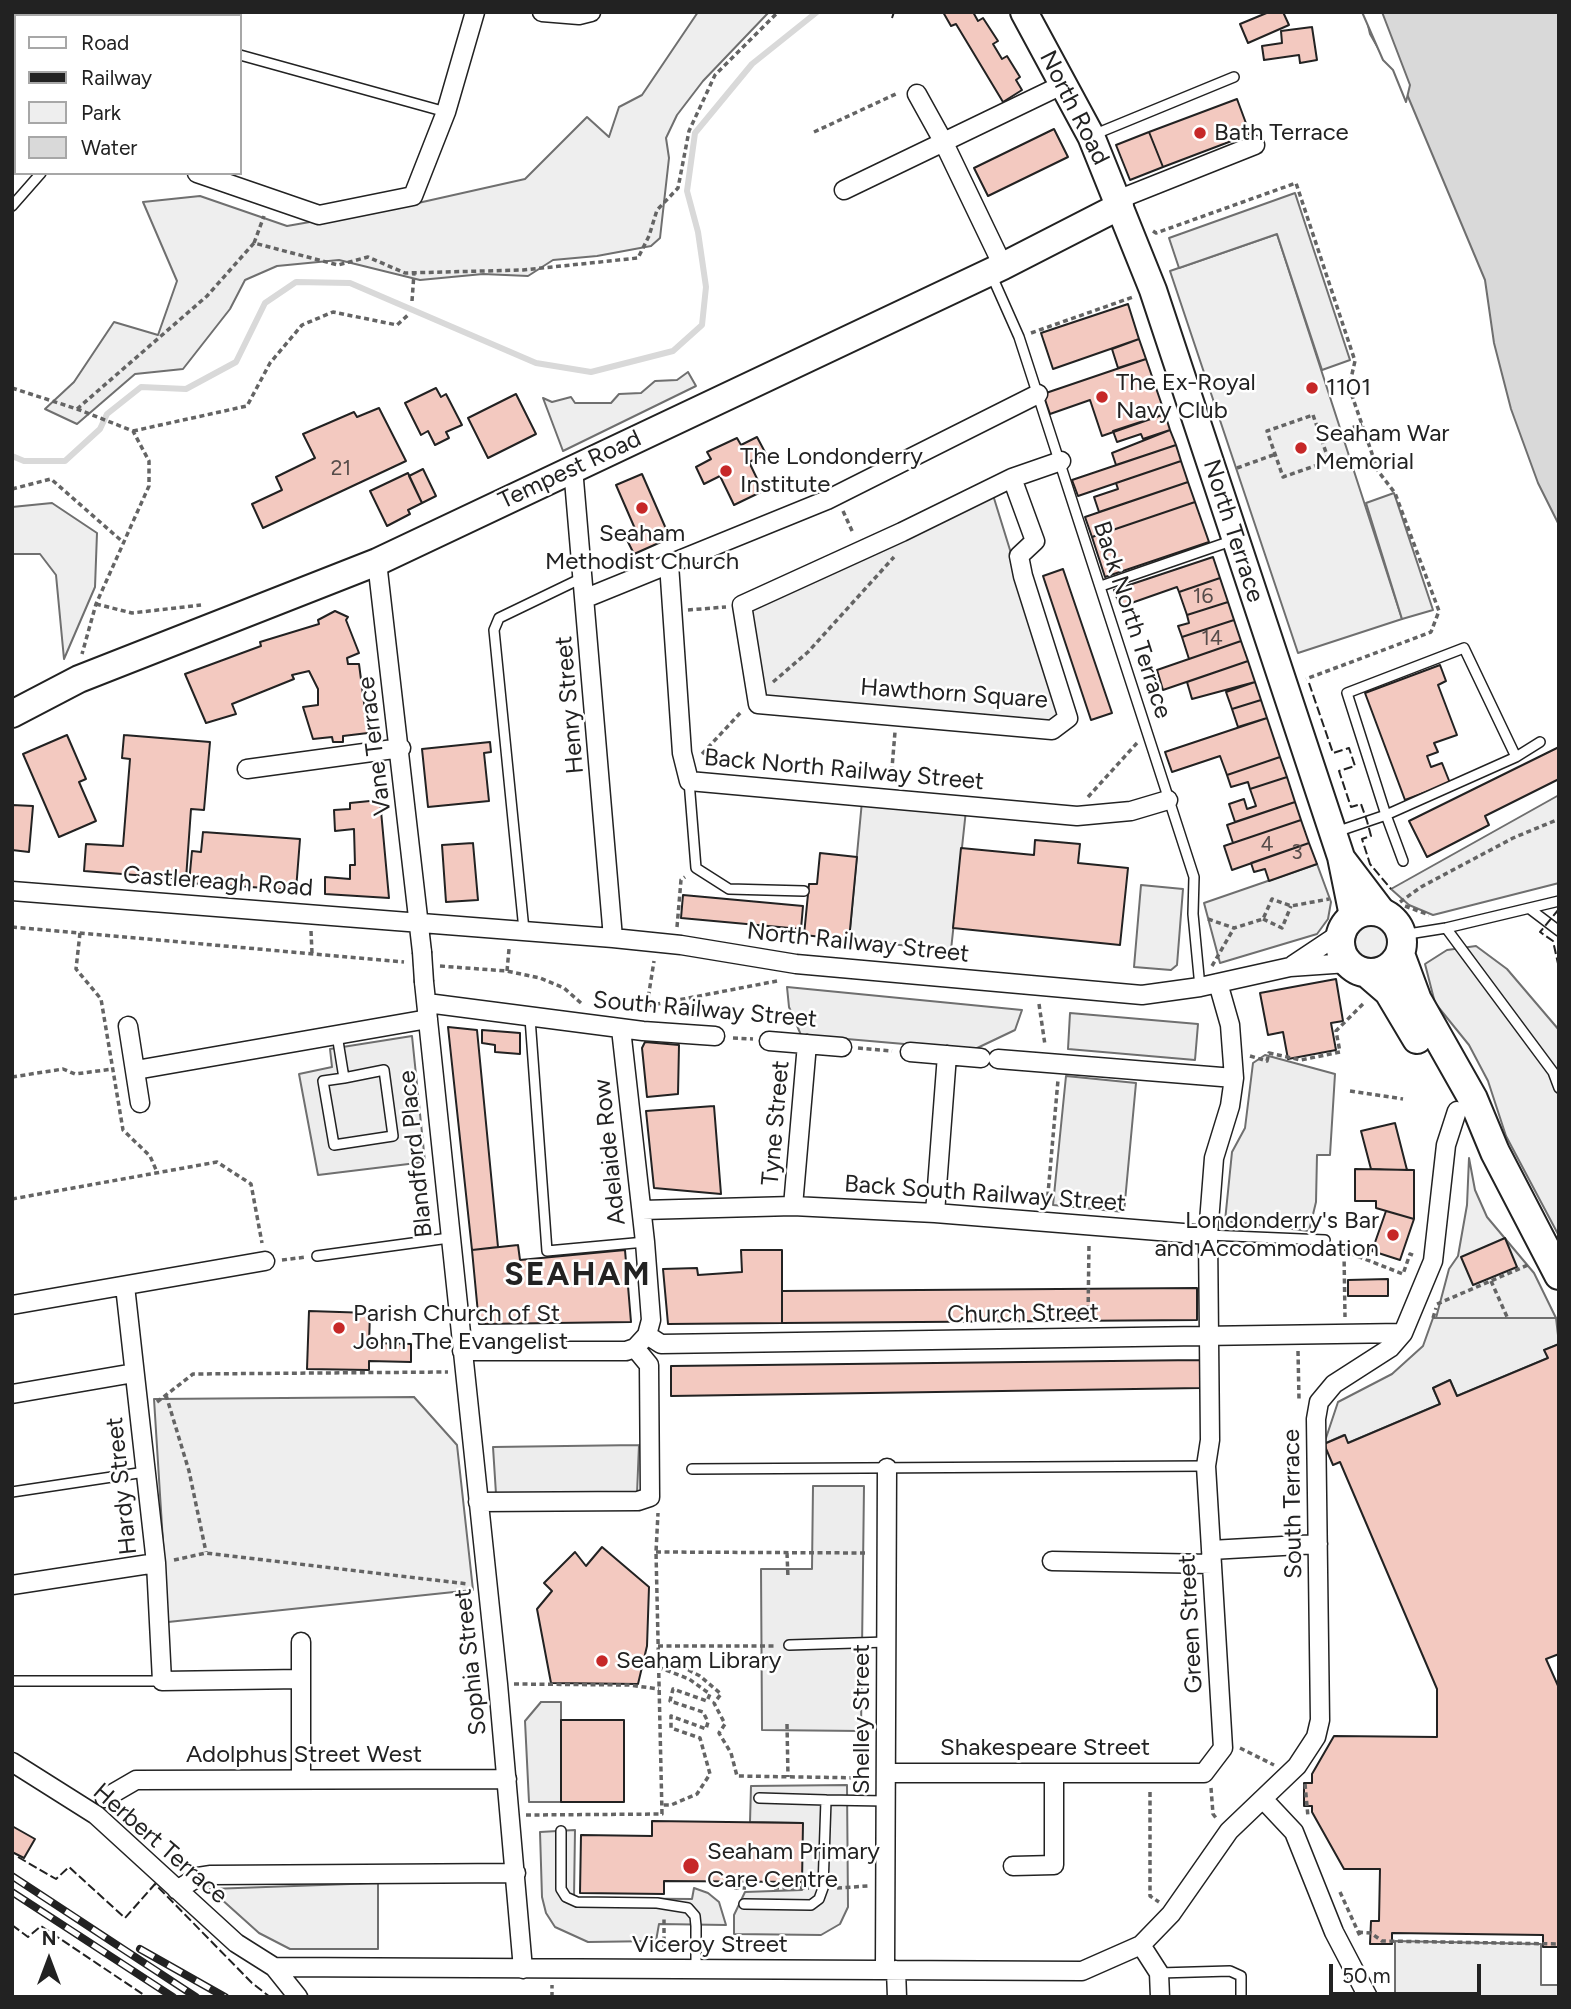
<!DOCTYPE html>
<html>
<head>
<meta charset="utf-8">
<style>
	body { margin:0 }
	#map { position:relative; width:1571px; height:2009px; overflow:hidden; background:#fff; font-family:Figtree,sans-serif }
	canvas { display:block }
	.frame { position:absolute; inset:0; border:14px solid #222; pointer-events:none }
	.legend { position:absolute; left:14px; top:14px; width:228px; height:161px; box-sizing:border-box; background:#fff; border:2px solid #a7a7a7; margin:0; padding:9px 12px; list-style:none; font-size:21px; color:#222 }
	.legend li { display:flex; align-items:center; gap:14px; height:35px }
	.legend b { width:35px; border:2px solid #a7a7a7 }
	.north { position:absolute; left:14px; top:1925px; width:70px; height:70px; -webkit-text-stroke:5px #fff; paint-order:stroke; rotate:0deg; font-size:19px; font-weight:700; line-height:28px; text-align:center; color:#222 }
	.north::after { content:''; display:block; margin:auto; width:24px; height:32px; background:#222; clip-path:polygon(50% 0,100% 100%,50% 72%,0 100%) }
	.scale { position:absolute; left:1329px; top:1964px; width:152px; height:32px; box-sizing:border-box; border:4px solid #222; border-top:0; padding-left:9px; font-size:21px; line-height:24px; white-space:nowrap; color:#222; -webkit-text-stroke:5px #fff; paint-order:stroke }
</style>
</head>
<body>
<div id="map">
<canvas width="1571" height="2009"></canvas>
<div class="frame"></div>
<ul class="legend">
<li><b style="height:9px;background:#fff"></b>Road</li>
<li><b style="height:9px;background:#222"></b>Railway</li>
<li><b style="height:19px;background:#eee"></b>Park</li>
<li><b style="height:19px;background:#d9d9d9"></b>Water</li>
</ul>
<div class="north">N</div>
<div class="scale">50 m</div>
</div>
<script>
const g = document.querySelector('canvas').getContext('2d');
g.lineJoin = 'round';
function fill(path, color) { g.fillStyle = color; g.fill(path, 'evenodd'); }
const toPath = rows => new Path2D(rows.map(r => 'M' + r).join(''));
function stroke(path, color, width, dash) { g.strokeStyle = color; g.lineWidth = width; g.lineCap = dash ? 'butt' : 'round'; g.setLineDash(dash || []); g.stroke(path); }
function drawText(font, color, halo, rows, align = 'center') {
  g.font = font + ' Figtree,sans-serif'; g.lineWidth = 5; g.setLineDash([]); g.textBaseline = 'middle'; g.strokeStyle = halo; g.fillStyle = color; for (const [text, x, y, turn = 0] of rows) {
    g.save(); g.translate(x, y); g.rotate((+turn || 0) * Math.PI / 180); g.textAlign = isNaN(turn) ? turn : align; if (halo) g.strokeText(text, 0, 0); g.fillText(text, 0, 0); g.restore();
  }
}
const green = toPath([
	[698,12,769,12,703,81,677,115,666,138,669,158,660,238,651,246,597,256,553,260,528,276,483,274,420,280,339,260,277,266,245,280,230,309,183,369,135,374,77,424,45,409,74,382,114,322,158,335,177,281,143,202,200,196,287,226,418,203,525,179,587,117,609,137,619,107,642,95,698,12],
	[1277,234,1402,619,1298,653,1170,271,1277,234],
	[688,372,696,386,563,451,543,398,552,402,571,397,575,403,611,403,619,394,641,393,655,381,677,380,688,372],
	[993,495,1062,718,1053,727,765,698,747,610,993,495],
	[52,503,97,533,95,587,64,659,56,575,40,554,12,554,12,507,52,503],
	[1559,795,1559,883,1433,915,1409,905,1391,889,1559,795],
	[1317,864,1331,902,1328,919,1317,934,1220,963,1204,903,1317,864],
	[1141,885,1183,889,1177,965,1171,970,1134,967,1141,885],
	'1355 942a17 17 0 1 1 34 0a17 17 0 1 1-34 0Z',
	[1469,1158,1475,1190,1487,1217,1534,1273,1556,1318,1436,1318,1449,1269,1458,1256,1467,1205,1469,1158],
	[414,1397,457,1445,473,1590,168,1622,154,1399,414,1397],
	[378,1883,378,1949,290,1949,259,1933,210,1889,378,1883]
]);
const parking = toPath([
	[1295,193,1350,360,1322,370,1277,234,1179,268,1169,238,1295,193],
	[1394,493,1433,610,1402,619,1366,503,1394,493],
	[862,801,966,810,951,950,849,940,862,801],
	[1476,946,1507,969,1559,1030,1559,1236,1506,1136,1488,1081,1469,1045,1435,1003,1425,964,1447,950,1476,946],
	[787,987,1022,1010,1015,1030,973,1050,801,1035,789,1007,787,987],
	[1070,1013,1198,1024,1195,1060,1068,1049,1070,1013],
	[412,1036,425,1162,318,1175,299,1074,332,1067,330,1049,412,1036],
	[1265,1055,1335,1074,1330,1155,1317,1155,1316,1202,1309,1231,1225,1221,1232,1152,1245,1128,1253,1063,1265,1055],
	[1066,1076,1136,1083,1124,1212,1053,1205,1066,1076],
	[1433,1318,1556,1318,1559,1344,1545,1350,1548,1358,1457,1396,1450,1380,1433,1388,1440,1404,1348,1443,1344,1435,1324,1444,1338,1402,1392,1374,1423,1346,1433,1318],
	[639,1445,637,1494,496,1494,493,1447,639,1445],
	[813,1486,864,1486,861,1731,762,1730,761,1569,812,1569,813,1486],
	[541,1702,561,1702,561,1802,529,1802,525,1721,541,1702],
	[847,1785,848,1907,840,1924,821,1935,734,1934,734,1915,745,1892,802,1890,802,1823,750,1822,751,1786,847,1785],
	[575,1830,574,1898,692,1899,694,1888,708,1893,719,1902,726,1925,659,1924,656,1941,588,1942,555,1927,546,1913,542,1897,540,1832,575,1830],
	[1395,1941,1541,1944,1541,1985,1559,1985,1559,1997,1395,1997,1395,1941]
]);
const water = toPath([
	[1365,12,1559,12,1559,525,1538,483,1511,409,1494,343,1485,280,1396,68,1382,55,1370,34,1365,12]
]);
const pier = toPath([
	[1362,12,1382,12,1410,85,1406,102,1393,70,1383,60,1362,12]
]);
const stream = toPath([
	[12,456,24,461,65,461,100,429,107,414,141,387,186,389,236,362,265,303,296,282,350,283,536,363,591,372,673,351,702,325,706,287,698,232,687,191,695,133,752,64,817,12]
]);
const building = toPath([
	[943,12,973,12,978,21,983,18,998,41,993,44,1002,59,1007,56,1020,77,1016,80,1022,90,1003,102,956,24,951,26,943,12],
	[1269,12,1283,12,1289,25,1248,43,1240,24,1269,12],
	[1312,27,1317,60,1300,63,1299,55,1264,60,1262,46,1282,43,1281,31,1312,27],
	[1237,99,1250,134,1163,167,1149,132,1237,99],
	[1054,129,1068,157,988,196,974,168,1054,129],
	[1149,132,1163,167,1130,180,1116,145,1149,132],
	[1128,304,1139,339,1053,369,1041,333,1128,304],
	[1139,339,1146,359,1118,368,1112,349,1139,339],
	[1146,359,1165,414,1102,436,1090,400,1050,414,1043,394,1146,359],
	[436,388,441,397,446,394,462,425,446,432,449,438,435,445,428,431,421,435,405,403,436,388],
	[516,394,536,434,488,458,468,418,516,394],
	[379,408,406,461,263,528,252,504,282,490,276,477,315,458,303,434,354,412,357,417,379,408],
	[1165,414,1170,430,1143,439,1141,434,1117,442,1113,431,1165,414],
	[1170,430,1176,445,1116,465,1112,453,1170,430],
	[757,437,766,454,749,462,763,491,734,505,720,476,704,484,696,467,711,459,707,452,737,438,741,445,757,437],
	[1176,445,1181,461,1078,496,1072,480,1176,445],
	[1181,461,1188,482,1099,512,1094,497,1118,489,1116,483,1181,461],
	[423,469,436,496,422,503,409,476,423,469],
	[408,473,422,503,408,510,410,514,387,526,370,491,408,473],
	[642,474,670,538,634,554,625,536,636,531,616,485,642,474],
	[1188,482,1195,502,1092,537,1085,517,1188,482],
	[1195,502,1209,542,1105,577,1092,537,1195,502],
	[1213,557,1220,578,1179,592,1177,587,1120,607,1114,590,1213,557],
	[1063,569,1112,713,1091,720,1043,576,1063,569],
	[1220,578,1228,602,1187,615,1179,592,1220,578],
	[1228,602,1234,620,1182,637,1178,626,1189,623,1187,615,1228,602],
	[335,611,348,617,346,620,359,653,347,658,348,664,359,664,368,733,343,736,343,742,333,742,332,737,313,739,303,707,318,705,318,689,309,671,292,675,294,679,232,704,236,714,206,723,185,674,261,646,260,642,319,624,318,620,335,611],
	[1234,620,1241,641,1189,659,1182,637,1234,620],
	[1241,641,1248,661,1163,690,1157,670,1241,641],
	[1248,661,1255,682,1192,699,1187,682,1248,661],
	[1440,665,1446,681,1438,685,1457,735,1434,743,1438,752,1427,756,1431,767,1442,763,1450,783,1405,800,1365,693,1440,665],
	[1255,682,1261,700,1232,709,1226,692,1255,682],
	[1261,700,1267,718,1238,727,1232,709,1261,700],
	[1267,718,1280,757,1227,775,1220,756,1172,772,1165,752,1267,718],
	[67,735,86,779,79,782,96,821,59,837,23,754,67,735],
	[124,735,210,742,204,810,191,809,186,879,84,871,86,844,123,846,130,759,122,758,124,735],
	[490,742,491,752,484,753,489,801,428,807,422,749,490,742],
	[1559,747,1559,779,1485,816,1489,825,1427,857,1409,821,1559,747],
	[1280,757,1287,777,1250,789,1248,782,1231,787,1227,775,1280,757],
	[1287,777,1295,802,1235,822,1229,804,1244,799,1247,809,1256,806,1250,789,1287,777],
	[380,800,389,898,325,894,325,877,350,879,350,865,355,865,354,829,335,831,334,810,350,809,350,803,380,800],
	[1295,802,1301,820,1233,843,1227,825,1295,802],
	[12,805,33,806,29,852,12,850,12,805],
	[1301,820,1309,843,1232,870,1224,846,1301,820],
	[203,832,300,839,296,890,189,883,192,851,201,852,203,832],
	[1035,840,1080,844,1078,863,1128,868,1120,945,953,928,961,848,1034,855,1035,840],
	[473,843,478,900,446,902,442,845,473,843],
	[1309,843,1317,864,1269,881,1265,869,1254,872,1251,863,1309,843],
	[820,853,857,857,849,940,804,935,809,884,817,884,820,853],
	[683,895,803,906,801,929,681,918,683,895],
	[1336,979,1343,1021,1331,1023,1336,1050,1288,1059,1283,1032,1268,1035,1260,993,1336,979],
	[448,1027,477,1030,498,1247,472,1250,448,1027],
	[482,1030,520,1033,520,1054,495,1052,495,1045,482,1043,482,1030],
	[645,1042,679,1045,678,1094,647,1097,642,1048,645,1042],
	[714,1106,721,1194,654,1188,646,1111,714,1106],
	[1395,1123,1407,1170,1371,1169,1361,1131,1395,1123],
	[1355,1169,1414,1170,1414,1219,1376,1208,1376,1201,1355,1201,1355,1169],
	[1386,1211,1414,1219,1400,1260,1372,1251,1386,1211],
	[1505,1238,1517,1267,1473,1285,1461,1257,1505,1238],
	[518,1245,520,1260,625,1250,631,1322,479,1324,472,1250,518,1245],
	[741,1250,782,1250,782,1323,668,1324,663,1269,697,1268,698,1275,742,1272,741,1250],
	[1388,1279,1388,1296,1348,1296,1348,1280,1388,1279],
	[1197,1288,1197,1320,782,1323,782,1291,1197,1288],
	[309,1311,370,1313,369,1343,411,1344,411,1362,369,1361,369,1370,307,1369,309,1311],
	[1559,1344,1559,1654,1546,1659,1559,1688,1559,1947,1543,1947,1543,1935,1392,1933,1392,1944,1370,1944,1371,1921,1379,1921,1380,1869,1344,1869,1312,1812,1312,1806,1304,1806,1304,1783,1312,1783,1312,1774,1334,1736,1437,1737,1437,1689,1340,1462,1333,1465,1324,1444,1345,1435,1348,1443,1440,1404,1433,1388,1450,1380,1457,1396,1548,1358,1544,1350,1559,1344],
	[1200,1360,1201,1388,671,1396,671,1366,1200,1360],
	[602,1547,649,1587,647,1646,638,1684,551,1683,537,1609,552,1591,544,1583,575,1552,586,1566,602,1547],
	[561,1720,624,1720,624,1802,561,1802,561,1720],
	[652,1821,803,1823,802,1882,664,1881,664,1894,580,1893,581,1835,652,1836,652,1821],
	[12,1826,35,1839,24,1858,12,1852,12,1826]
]);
const path = toPath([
	[814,132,898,93],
	[1153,231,1156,233,1296,183,1355,361,1349,387,1378,471,1395,493,1439,611,1431,632,1306,679],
	[254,243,264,216],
	[412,301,414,273],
	[1031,333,1133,297],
	[12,388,77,409,133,431,149,461,149,486,96,604,82,654],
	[77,409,207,296,254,243,338,265,368,257,405,273,523,270,638,258,649,236,657,210,678,188,689,131,715,75,778,12],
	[1313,415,1329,461,1283,477,1267,431,1313,415],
	[133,431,247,406,270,363,302,325,333,312,397,325,408,315],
	[1321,439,1362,424],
	[1237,468,1276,454],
	[12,489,51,479,124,543],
	[843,511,853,533],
	[96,604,132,613,201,605],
	[688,610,726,607],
	[773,682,808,652,894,557],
	[702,754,742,711],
	[891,780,895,732],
	[1088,797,1137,743],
	[1400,902,1421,887,1513,838,1559,819],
	[1405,906,1429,915],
	[1208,919,1234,928,1263,919,1272,899,1291,906,1329,899],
	[1263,919,1282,928,1291,906],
	[12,927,404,962],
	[677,927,681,880,685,877],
	[311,931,312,953],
	[80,933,76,969,101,999,123,1130,150,1156,157,1172],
	[440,966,507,971,540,978,564,988,581,1003],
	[1212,966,1234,928],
	[507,971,509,949],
	[1039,1004,1045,1045],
	[647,1005,654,961],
	[647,1006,777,981],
	[733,1038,753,1039],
	[858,1048,892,1051],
	[1250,1056,1267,1061,1269,1053,1301,1060,1340,1052,1336,1031,1364,1003],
	[12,1077,63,1069,75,1074,113,1069],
	[1350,1091,1403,1099],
	[12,1199,217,1162,251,1184,262,1243],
	[1047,1205,1058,1080],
	[1334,1247,1403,1274,1410,1254,1415,1256],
	[1344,1253,1345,1317],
	[282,1260,306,1257],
	[1491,1281,1508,1319],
	[1437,1304,1528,1265],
	[1558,1309,1559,1310],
	[1433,1318,1436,1308],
	[1088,1319,1089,1243],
	[1298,1351,1299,1399],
	[166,1395,189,1471,206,1552],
	[157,1402,193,1374,448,1372],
	[656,1552,867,1553],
	[787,1553,788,1578],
	[174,1560,206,1553,468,1584],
	[658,1646,775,1646],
	[658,1654,700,1676,721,1694,714,1703,725,1724,719,1733,731,1753,737,1776,866,1778],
	[658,1667,689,1679,710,1694,707,1701,673,1689,670,1701,703,1712,708,1722,706,1729,671,1716,671,1728,700,1738,710,1774,697,1794,671,1805,662,1805],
	[514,1684,629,1685,659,1689],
	[787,1724,788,1777],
	[1240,1748,1274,1765],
	[1305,1784,1308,1817],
	[1211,1788,1213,1814,1216,1818],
	[1150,1792,1150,1896,1159,1902],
	[526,1815,662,1814,656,1552,658,1513],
	[734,1888,746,1888],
	[774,1888,809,1888],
	[837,1888,868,1886],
	[1340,1892,1360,1936],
	[1358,1932,1371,1933,1382,1941,1559,1944],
	[664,1950,664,1919],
	[552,1997,552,1985]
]);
const lane = toPath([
	[240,55,446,112],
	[1093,135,1234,77],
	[12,206,41,173],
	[991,274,1019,337,1194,877,1193,914,1200,987],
	[1101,586,1234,540],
	[1516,757,1540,742],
	[689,781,696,868,729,889,804,891],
	[1336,832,1386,815,1516,757,1464,648,1347,693,1386,815,1403,861],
	[1530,909,1559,931],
	[1446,928,1553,1072,1559,1088],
	[524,930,494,630,499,618,582,578],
	[1402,935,1446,928,1559,901],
	[530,1018,547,1251,645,1242],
	[337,1035,344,1078,384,1070,393,1136,334,1145,323,1081,344,1078],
	[1208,1235,1325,1240],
	[317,1256,449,1238],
	[692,1469,1206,1466],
	[12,1492,145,1472],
	[789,1645,887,1642],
	[12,1681,162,1681],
	[759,1798,826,1800],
	[561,1831,561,1889,566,1897,577,1902,657,1903,688,1908,695,1916,696,1926,696,1970],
	[744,1904,811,1905,819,1899,823,1888,826,1800,886,1801],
	[1159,1973,1230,1971,1241,1976,1241,1997]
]);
const street = toPath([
	[542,12,579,15,591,12],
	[95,16,96,12],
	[917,94,943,141,1003,266],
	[12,119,16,119],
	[197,173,319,215,413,196,446,112,475,12],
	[844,190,1064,84],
	[1117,200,1255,145],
	[573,468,613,938],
	[1012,478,1035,541,1019,556,1023,576,1068,718,1052,730,758,704,742,605,902,532,1012,478],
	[1012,478,1061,461],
	[377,562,422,952],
	[669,564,682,753,689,781,1077,816,1131,811,1168,800],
	[586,598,827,500,1038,394],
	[247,769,401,748],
	[12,891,613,938,681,945,796,964,1142,995,1200,987,1290,967,1348,963],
	[1293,965,1341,933],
	[424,982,498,1684,523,1969],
	[427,1003,643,1031,715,1036],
	[128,1026,140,1103],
	[769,1041,842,1047],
	[910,1052,981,1058],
	[998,1059,1234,1078],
	[136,1070,428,1019],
	[793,1206,807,1044],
	[642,1210,793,1206,935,1213,1208,1235],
	[935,1213,947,1055],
	[125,1286,156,1563,162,1681,301,1679],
	[12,1305,265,1261],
	[647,1335,661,1344,1403,1333],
	[462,1351,626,1351,635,1348,647,1335,651,1320,645,1242,621,1029],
	[12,1394,134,1373],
	[478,1502,638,1501,650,1497,649,1365,635,1348],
	[1211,1550,1318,1544],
	[1052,1561,1212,1564],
	[12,1585,156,1563],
	[301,1642,301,1779],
	[12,1762,96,1815,236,1943,274,1967,298,1997],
	[886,1773,1204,1773,1223,1748,1206,1466,1210,1440,1208,1235,1214,1158,1230,1106,1234,1078,1230,1025,1218,983],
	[105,1798,136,1780,507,1779],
	[1263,1799,1294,1832,1334,1932,1368,1997],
	[1013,1866,1054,1865,1054,1773],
	[177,1890,198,1877,211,1875,516,1873],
	[1141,1945,1159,1973,1160,1997],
	[274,1967,1082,1971,1141,1945,1171,1914,1229,1831,1297,1766,1316,1737,1320,1720,1316,1419,1319,1402,1334,1384,1390,1348,1403,1333,1433,1261,1446,1145,1457,1111],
	[885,1970,887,1468],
	[896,1970,897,1997]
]);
const secondary = toPath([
	[1024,12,1091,136,1153,290,1341,857,1353,916],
	[12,714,79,679,377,562,1003,266,1120,206],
	[1342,859,1383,913]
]);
const primary = toPath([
	'1340 942a31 31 0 1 1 62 0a31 31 0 1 1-62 0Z',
	[1400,954,1417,1000,1473,1099,1495,1152,1559,1275],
	[1367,973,1389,992,1417,1039]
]);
const rail = toPath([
	[12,1876,196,1997],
	[12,1892,173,1997],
	[140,1949,225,1997]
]);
const streetBridge = toPath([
	[422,952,424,982]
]);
const fence = toPath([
	[892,18,894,12],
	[1309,683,1333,753,1349,748,1355,766,1339,771,1351,807,1361,804,1367,821,1371,836,1362,839,1370,864,1391,889],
	[1559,909,1540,932,1553,941,1559,968],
	[18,1857,56,1879,69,1867,125,1918,155,1884,252,1983,270,1997],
	[12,1925,28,1937,41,1926,147,1997]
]);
const markers = [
	[1200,133,7,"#c62828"],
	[1312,388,7,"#c62828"],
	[1102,397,7,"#c62828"],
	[1301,448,7,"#c62828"],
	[726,471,7,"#c62828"],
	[642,508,7,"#c62828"],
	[1393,1235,7,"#c62828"],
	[339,1328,7,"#c62828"],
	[602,1661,7,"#c62828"],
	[691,1866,9,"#c62828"]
];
const numberNames = [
	["21",341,469],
	["16",1203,597],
	["14",1212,639],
	["4",1267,845],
	["3",1297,853]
];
const streetNames = [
	["North Road",1074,108,63],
	["Tempest Road",570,470,-25],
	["North Terrace",1233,531,72],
	["Back North Terrace",1132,620,72],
	["Hawthorn Square",954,694,4],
	["Henry Street",570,705,-95],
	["Vane Terrace",375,746,-97],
	["Back North Railway Street",844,770,5],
	["Castlereagh Road",218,882,4],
	["North Railway Street",858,943,6],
	["South Railway Street",705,1010,5],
	["Tyne Street",776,1123,-85],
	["Adelaide Row",610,1152,-96],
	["Blandford Place",416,1154,-96],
	["Back South Railway Street",985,1194,4],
	["Church Street",1023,1314,-1],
	["Hardy Street",122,1486,-96],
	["South Terrace",1293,1504,-91],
	["Green Street",1191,1624,-93],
	["Sophia Street",471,1662,-96],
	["Shelley Street",862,1719,-90],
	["Shakespeare Street",1045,1748],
	["Adolphus Street West",304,1755],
	["Herbert Terrace",160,1844,41],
	["Viceroy Street",710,1945]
];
const poiNames = [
	["Bath Terrace",1214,133],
	["The Ex-Royal",1116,383],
	["Navy Club",1116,411],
	["1101",1326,388],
	["Seaham War",1315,434],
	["Memorial",1315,462],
	["The Londonderry",740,457],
	["Institute",740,485],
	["Seaham",642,534,"center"],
	["Methodist Church",642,562,"center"],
	["Londonderry's Bar",1379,1221,"right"],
	["and Accommodation",1379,1249,"right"],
	["Parish Church of St",353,1314],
	["John The Evangelist",353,1342],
	["Seaham Library",616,1661],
	["Seaham Primary",707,1852],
	["Care Centre",707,1880]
];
const districtNames = [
	["SEAHAM",578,1276]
];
fill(green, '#eee');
stroke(green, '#6f6f6f', 2);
fill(parking, '#ededed');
stroke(parking, '#6f6f6f', 2);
fill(water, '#d9d9d9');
stroke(water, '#6f6f6f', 2);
fill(pier, '#fff');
stroke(pier, '#6f6f6f', 2);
stroke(stream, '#d9d9d9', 6);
fill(building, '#f3c9c0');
stroke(building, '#222', 2);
stroke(lane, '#222', 12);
stroke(street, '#222', 21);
stroke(secondary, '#222', 30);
stroke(primary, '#222', 32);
stroke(path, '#646464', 3.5, [5, 3.5]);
stroke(lane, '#fff', 9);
stroke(street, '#fff', 18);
stroke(secondary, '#fff', 26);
stroke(primary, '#fff', 28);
stroke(rail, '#222', 8);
stroke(rail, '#fff', 5, [16]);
stroke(streetBridge, '#222', 21, []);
stroke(streetBridge, '#fff', 18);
stroke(fence, '#222', 2, [9, 3.5]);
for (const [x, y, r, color] of markers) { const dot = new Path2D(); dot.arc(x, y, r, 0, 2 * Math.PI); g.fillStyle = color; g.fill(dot); stroke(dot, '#fff', 2.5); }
drawText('21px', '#564c4a', null, numberNames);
drawText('24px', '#222', '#fff', streetNames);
drawText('24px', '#222', '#fff', poiNames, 'left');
g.letterSpacing = '2px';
drawText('bold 32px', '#222', '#fff', districtNames);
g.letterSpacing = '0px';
</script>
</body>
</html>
